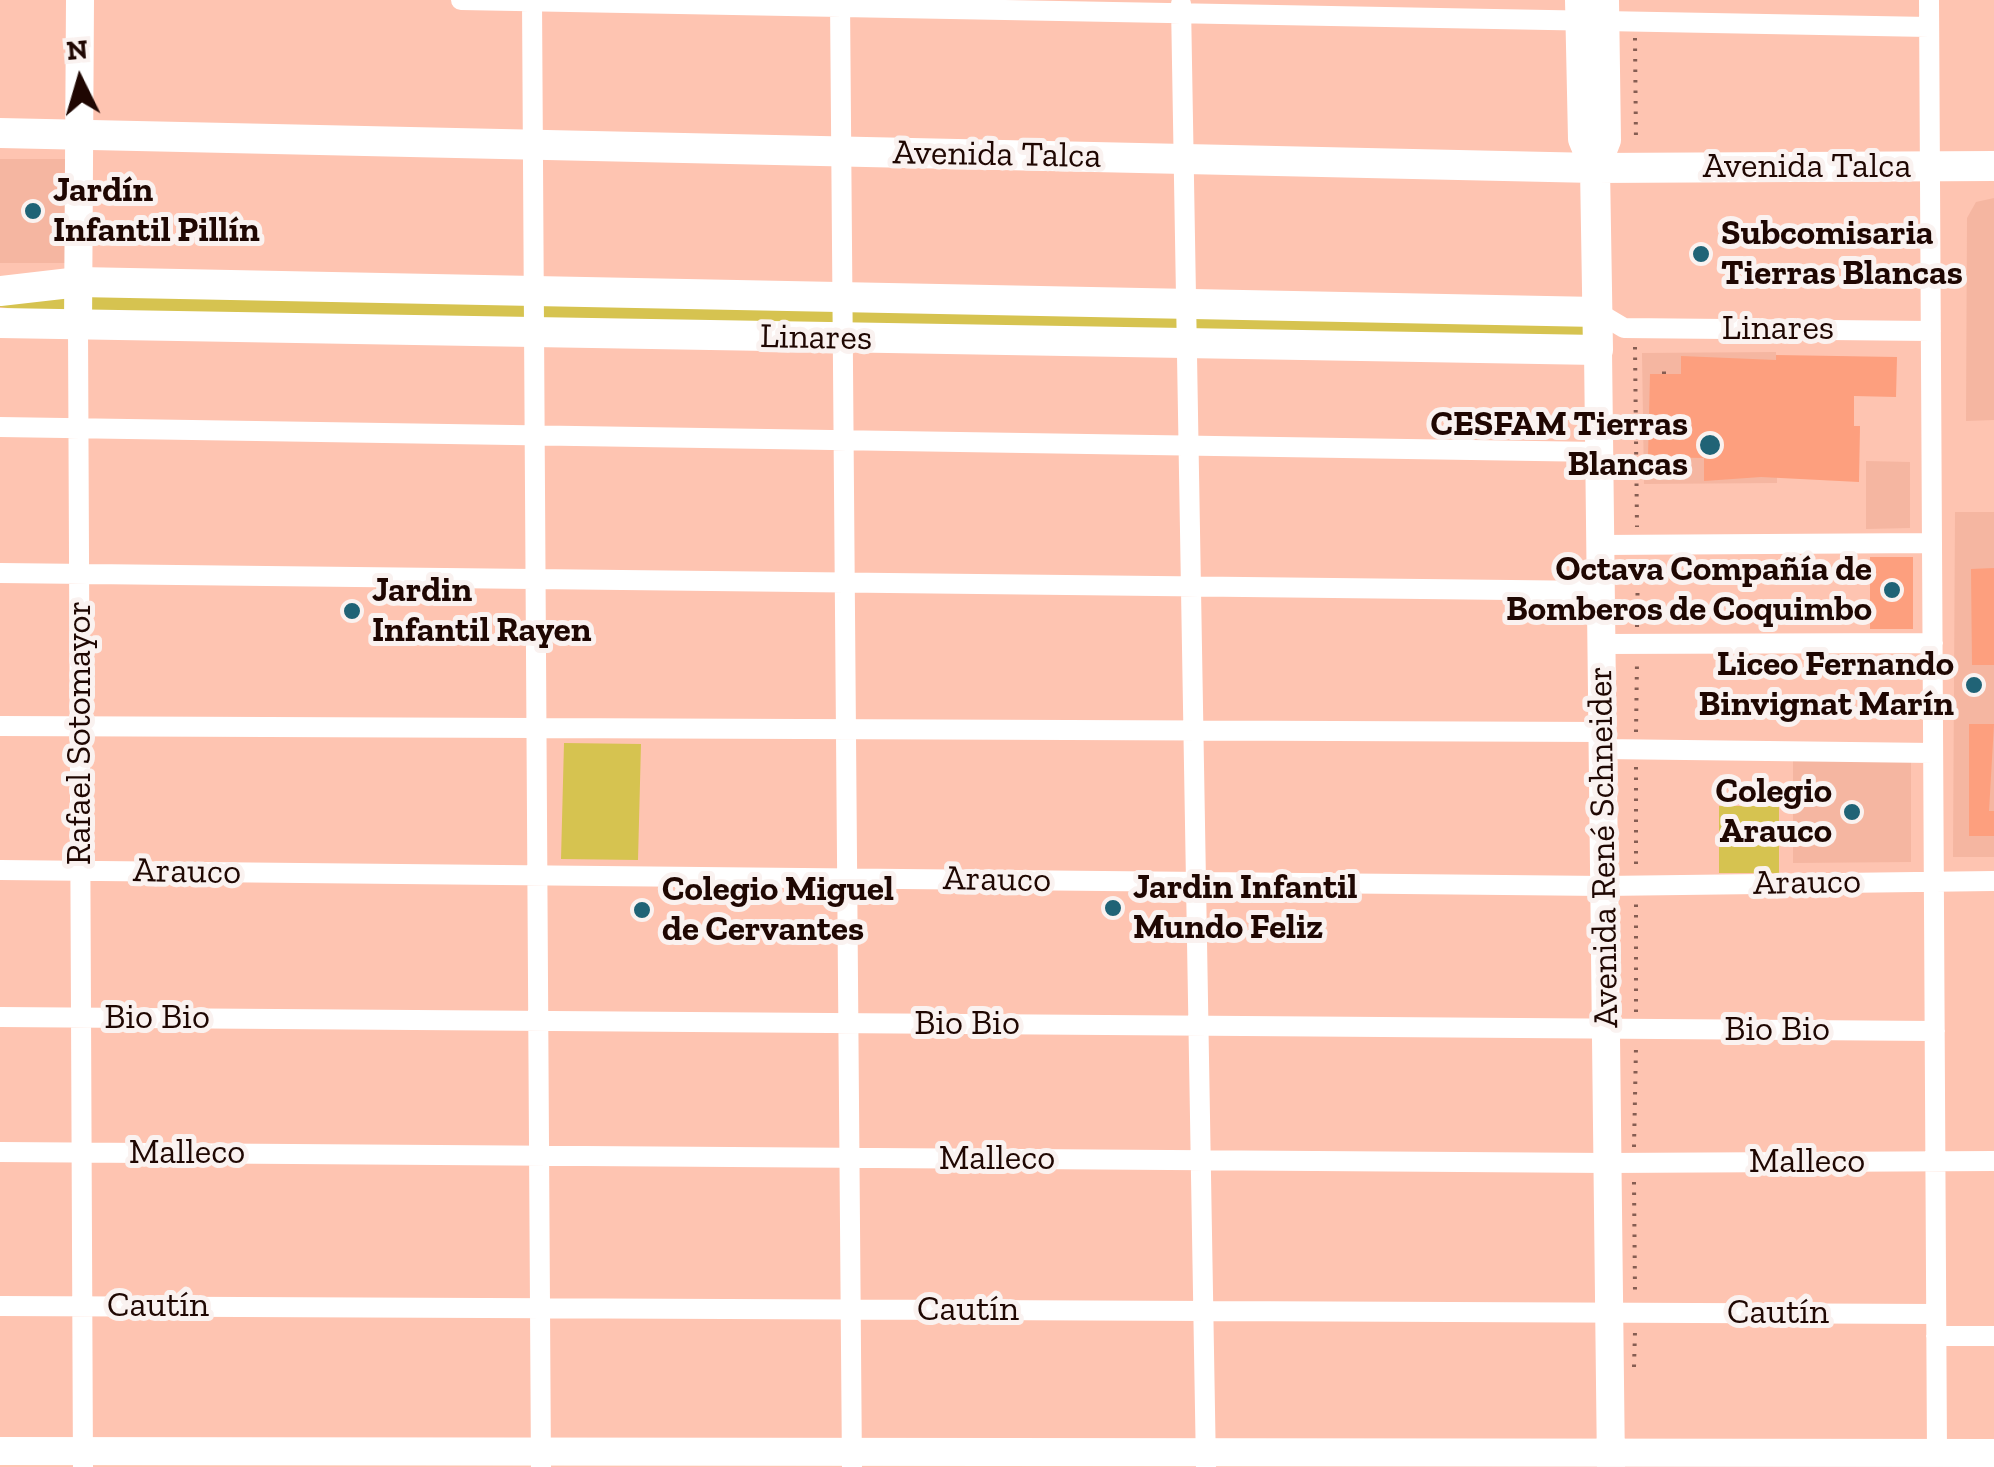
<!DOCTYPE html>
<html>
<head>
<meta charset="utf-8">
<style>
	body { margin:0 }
	#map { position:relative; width:1994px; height:1467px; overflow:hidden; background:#fec4b1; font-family:"Zilla Slab",serif }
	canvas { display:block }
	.north { position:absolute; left:30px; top:30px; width:100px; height:100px; -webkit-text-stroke:8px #faf2f0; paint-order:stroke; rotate:355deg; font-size:28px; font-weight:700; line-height:40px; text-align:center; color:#1f0702 }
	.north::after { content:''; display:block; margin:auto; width:35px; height:45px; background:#1f0702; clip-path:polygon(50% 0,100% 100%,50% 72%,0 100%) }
</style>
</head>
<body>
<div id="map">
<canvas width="1994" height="1467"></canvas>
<div class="north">N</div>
</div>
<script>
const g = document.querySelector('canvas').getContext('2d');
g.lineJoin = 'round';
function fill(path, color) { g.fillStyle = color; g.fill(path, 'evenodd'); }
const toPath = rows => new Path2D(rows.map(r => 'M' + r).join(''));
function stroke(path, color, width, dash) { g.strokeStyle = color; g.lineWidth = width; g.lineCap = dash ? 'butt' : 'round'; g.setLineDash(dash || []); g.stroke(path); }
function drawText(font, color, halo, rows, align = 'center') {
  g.font = font + ' "Zilla Slab",serif'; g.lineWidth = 10; g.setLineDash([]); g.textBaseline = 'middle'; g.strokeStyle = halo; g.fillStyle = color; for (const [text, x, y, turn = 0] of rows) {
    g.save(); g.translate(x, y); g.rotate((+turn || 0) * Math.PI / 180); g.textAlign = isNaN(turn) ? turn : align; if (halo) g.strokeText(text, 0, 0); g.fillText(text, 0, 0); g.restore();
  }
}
const built = toPath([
	[0,159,66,159,66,263,0,263],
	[1994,198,1994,420,1966,421,1967,218,1976,202],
	[1776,352,1777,483,1644,484,1642,353],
	[1866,461,1910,462,1910,528,1866,529],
	[1955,512,1994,512,1994,857,1953,857],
	[1793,761,1911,761,1911,862,1793,863]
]);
const green = toPath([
	[88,294,1584,318,1584,341,89,319,0,307,0,301],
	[564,743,641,744,638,860,561,859],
	[1719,806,1779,806,1779,873,1719,873]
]);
const building = toPath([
	[1776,355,1897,357,1896,397,1854,396,1854,426,1860,426,1859,482,1761,477,1704,481,1704,458,1648,457,1650,374,1681,374,1681,356,1776,360],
	[1870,557,1913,557,1913,629,1870,629],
	[1994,568,1994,665,1972,665,1971,569],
	[1969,724,1994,724,1989,811,1994,811,1994,836,1969,836]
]);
const path = toPath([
	[1635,38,1636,143],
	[1635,347,1637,527],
	[1664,374,1664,365],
	[1637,627,1638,562],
	[1636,732,1637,662],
	[1636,767,1636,867],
	[1636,1012,1636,902],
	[1634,1147,1636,1047],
	[1634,1182,1635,1292],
	[1634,1367,1635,1332]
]);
const minor = toPath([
	[461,0,1929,27],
	[532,0,541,1467],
	[840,0,852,1467],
	[1929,0,1937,1453],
	[1181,4,1206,1467],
	[1597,312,1624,328,1931,331],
	[78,327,83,1467],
	[0,427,1599,452],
	[1600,545,1932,543],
	[0,573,1600,591],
	[1601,644,1933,643],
	[0,726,1602,732],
	[1602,749,1933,753],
	[0,870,1604,886,1994,881],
	[0,1017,1935,1031],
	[0,1152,1607,1163,1994,1161],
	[0,1306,1936,1314],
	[1936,1336,1994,1336]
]);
const tertiary = toPath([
	[78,327,80,0],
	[1598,350,1611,1467],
	[0,1451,1994,1453]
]);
const secondary = toPath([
	[0,133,1595,168,1994,166],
	[1595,168,1606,140,1604,0],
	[0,291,79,282,1597,312],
	[0,323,1598,350,1595,168,1583,139,1580,0]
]);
const markers = [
	[33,211,10,"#206376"],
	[1701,254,10,"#206376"],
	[1710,445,12,"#206376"],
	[1892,590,10,"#206376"],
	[352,611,10,"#206376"],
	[1974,685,10,"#206376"],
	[1852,812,10,"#206376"],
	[1113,908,10,"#206376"],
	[642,910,10,"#206376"]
];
const streetNames = [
	["Avenida Talca",997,155,1],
	["Avenida Talca",1807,167],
	["Linares",1778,329],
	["Linares",816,338,1],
	["Rafael Sotomayor",80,733,-90],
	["Avenida René Schneider",1604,847,-91],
	["Arauco",187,872,1],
	["Arauco",997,880,1],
	["Arauco",1807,883,-1],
	["Bio Bio",157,1018],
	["Bio Bio",967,1024],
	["Bio Bio",1777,1030],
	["Malleco",187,1153],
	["Malleco",997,1159],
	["Malleco",1807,1162],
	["Cautín",158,1306],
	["Cautín",968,1310],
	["Cautín",1778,1313]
];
const poiNames = [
	["Jardín",53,191],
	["Infantil Pillín",53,231],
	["Subcomisaria",1721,234],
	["Tierras Blancas",1721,274],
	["CESFAM Tierras",1688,425,"right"],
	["Blancas",1688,465,"right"],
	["Octava Compañía de",1872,570,"right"],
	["Bomberos de Coquimbo",1872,610,"right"],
	["Jardin",372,591],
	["Infantil Rayen",372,631],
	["Liceo Fernando",1954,665,"right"],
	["Binvignat Marín",1954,705,"right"],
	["Colegio",1832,792,"right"],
	["Arauco",1832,832,"right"],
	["Jardin Infantil",1133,888],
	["Mundo Feliz",1133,928],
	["Colegio Miguel",662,890],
	["de Cervantes",662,930]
];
fill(built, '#f5b6a1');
fill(green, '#d6c350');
fill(building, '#fd9f7e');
stroke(path, '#855d52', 4, [2.5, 8]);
stroke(minor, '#fff', 20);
stroke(tertiary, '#fff', 28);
stroke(secondary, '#fff', 30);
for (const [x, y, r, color] of markers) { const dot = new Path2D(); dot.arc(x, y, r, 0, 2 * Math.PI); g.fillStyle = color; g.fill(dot); stroke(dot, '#faf2f0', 4); }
drawText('35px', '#1f0702', '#faf2f0', streetNames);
drawText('bold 35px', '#1f0702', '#faf2f0', poiNames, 'left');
</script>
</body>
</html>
